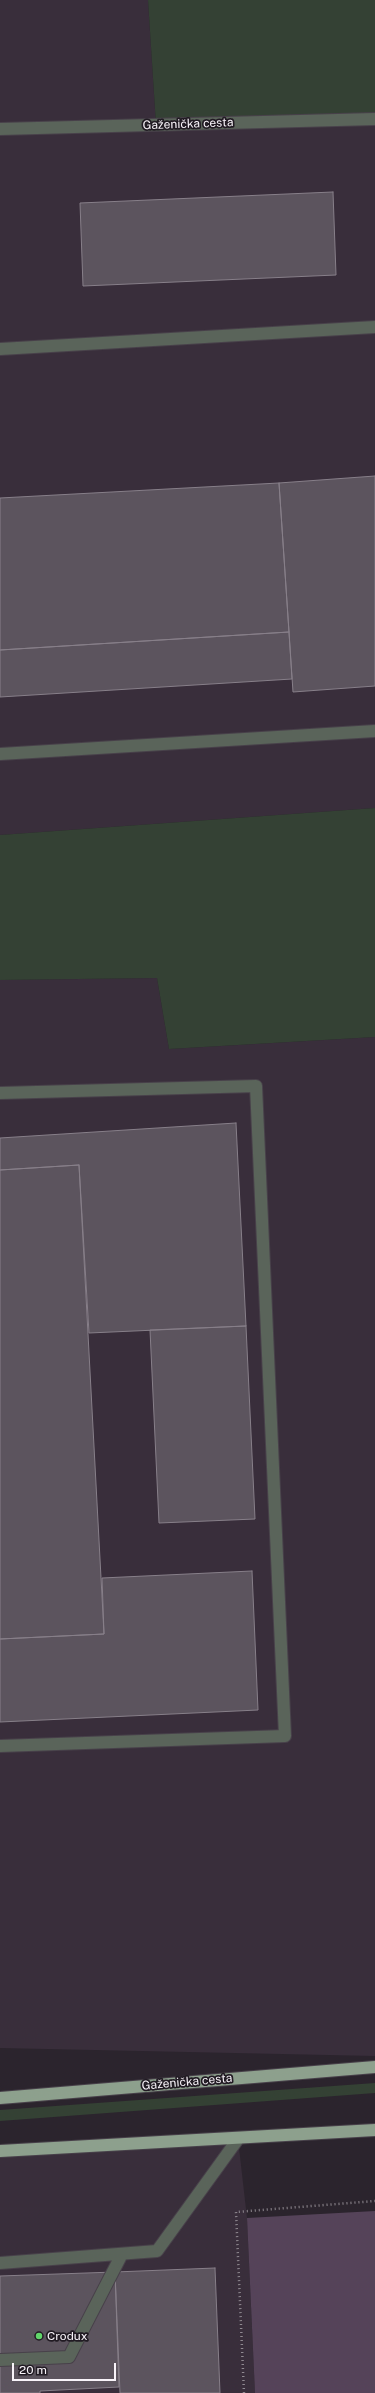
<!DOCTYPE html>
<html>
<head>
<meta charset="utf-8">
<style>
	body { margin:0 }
	#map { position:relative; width:375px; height:2393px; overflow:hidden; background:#2b242d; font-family:"Public Sans",sans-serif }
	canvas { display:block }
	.scale { position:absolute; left:12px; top:2363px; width:104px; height:18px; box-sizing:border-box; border:2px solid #f8f3f9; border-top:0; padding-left:5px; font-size:12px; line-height:14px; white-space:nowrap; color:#f8f3f9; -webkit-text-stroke:3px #211b23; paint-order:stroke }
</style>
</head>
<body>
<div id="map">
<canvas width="375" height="2393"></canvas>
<div class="scale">20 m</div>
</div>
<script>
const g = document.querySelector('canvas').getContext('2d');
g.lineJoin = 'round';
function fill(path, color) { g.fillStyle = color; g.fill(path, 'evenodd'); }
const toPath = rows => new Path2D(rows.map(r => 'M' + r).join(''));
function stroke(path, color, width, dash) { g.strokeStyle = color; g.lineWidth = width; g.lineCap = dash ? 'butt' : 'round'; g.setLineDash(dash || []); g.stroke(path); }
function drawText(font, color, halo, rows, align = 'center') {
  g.font = font + ' "Public Sans",sans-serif'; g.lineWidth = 3.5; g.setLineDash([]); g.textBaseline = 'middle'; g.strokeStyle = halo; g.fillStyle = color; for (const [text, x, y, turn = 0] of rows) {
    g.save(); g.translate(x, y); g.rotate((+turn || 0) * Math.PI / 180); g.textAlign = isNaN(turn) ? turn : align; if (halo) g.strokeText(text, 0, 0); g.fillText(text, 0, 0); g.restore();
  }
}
const built = toPath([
	[0,0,148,0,156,125,375,119,375,808,0,835],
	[157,978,169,1049,375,1037,375,2056,0,2048,0,980],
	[238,2139,247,2218,255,2393,0,2393,0,2151]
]);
const green = toPath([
	[148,0,375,0,375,119,156,125],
	[375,808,375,1037,169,1049,157,978,0,980,0,835],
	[375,2083,375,2093,0,2121,0,2110]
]);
const water = toPath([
	[375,2211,375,2393,255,2393,247,2218]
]);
const building = toPath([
	[333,192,336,275,83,286,80,203,333,192],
	[375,476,375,686,293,692,279,483,375,476],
	[279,483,289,632,0,650,0,498,279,483],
	[289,632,292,679,0,697,0,650,289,632],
	[236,1123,246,1326,89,1333,79,1165,0,1170,0,1138,236,1123],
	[79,1165,104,1634,0,1639,0,1170,79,1165],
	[246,1326,255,1519,159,1523,150,1330,246,1326],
	[252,1571,258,1710,0,1722,0,1639,104,1634,102,1578,252,1571],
	[215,2268,220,2393,120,2393,115,2272,215,2268],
	[115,2272,119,2387,40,2391,40,2393,0,2393,0,2276,115,2272]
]);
const path = toPath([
	[244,2393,236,2212,375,2201]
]);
const minor = toPath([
	[0,129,375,119],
	[0,349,375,327],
	[0,754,375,731],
	[0,1093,256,1086,285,1736,0,1746],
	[0,2263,157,2251,238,2139],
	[0,2360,69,2357,122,2254]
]);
const major = toPath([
	[0,2098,375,2067],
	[0,2151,375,2130]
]);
const markers = [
	[39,2336,4,"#61d56a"]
];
const streetNames = [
	["Gaženička cesta",188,124,-2],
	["Gaženička cesta",187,2082,-5]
];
const poiNames = [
	["Crodux",47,2336]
];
fill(built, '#392e3b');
fill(green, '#344134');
fill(water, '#554359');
fill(building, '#5c545e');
stroke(building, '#877f89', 1);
stroke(minor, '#48414a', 14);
stroke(major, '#48414a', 14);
stroke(path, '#908a91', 2.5, [1, 3]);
stroke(minor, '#5a645a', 12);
stroke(major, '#8da08d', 12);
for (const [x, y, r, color] of markers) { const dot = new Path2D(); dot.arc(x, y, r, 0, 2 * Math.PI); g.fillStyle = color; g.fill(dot); stroke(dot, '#211b23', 1.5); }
drawText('12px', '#f8f3f9', '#211b23', streetNames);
drawText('12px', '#f8f3f9', '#211b23', poiNames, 'left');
</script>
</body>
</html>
